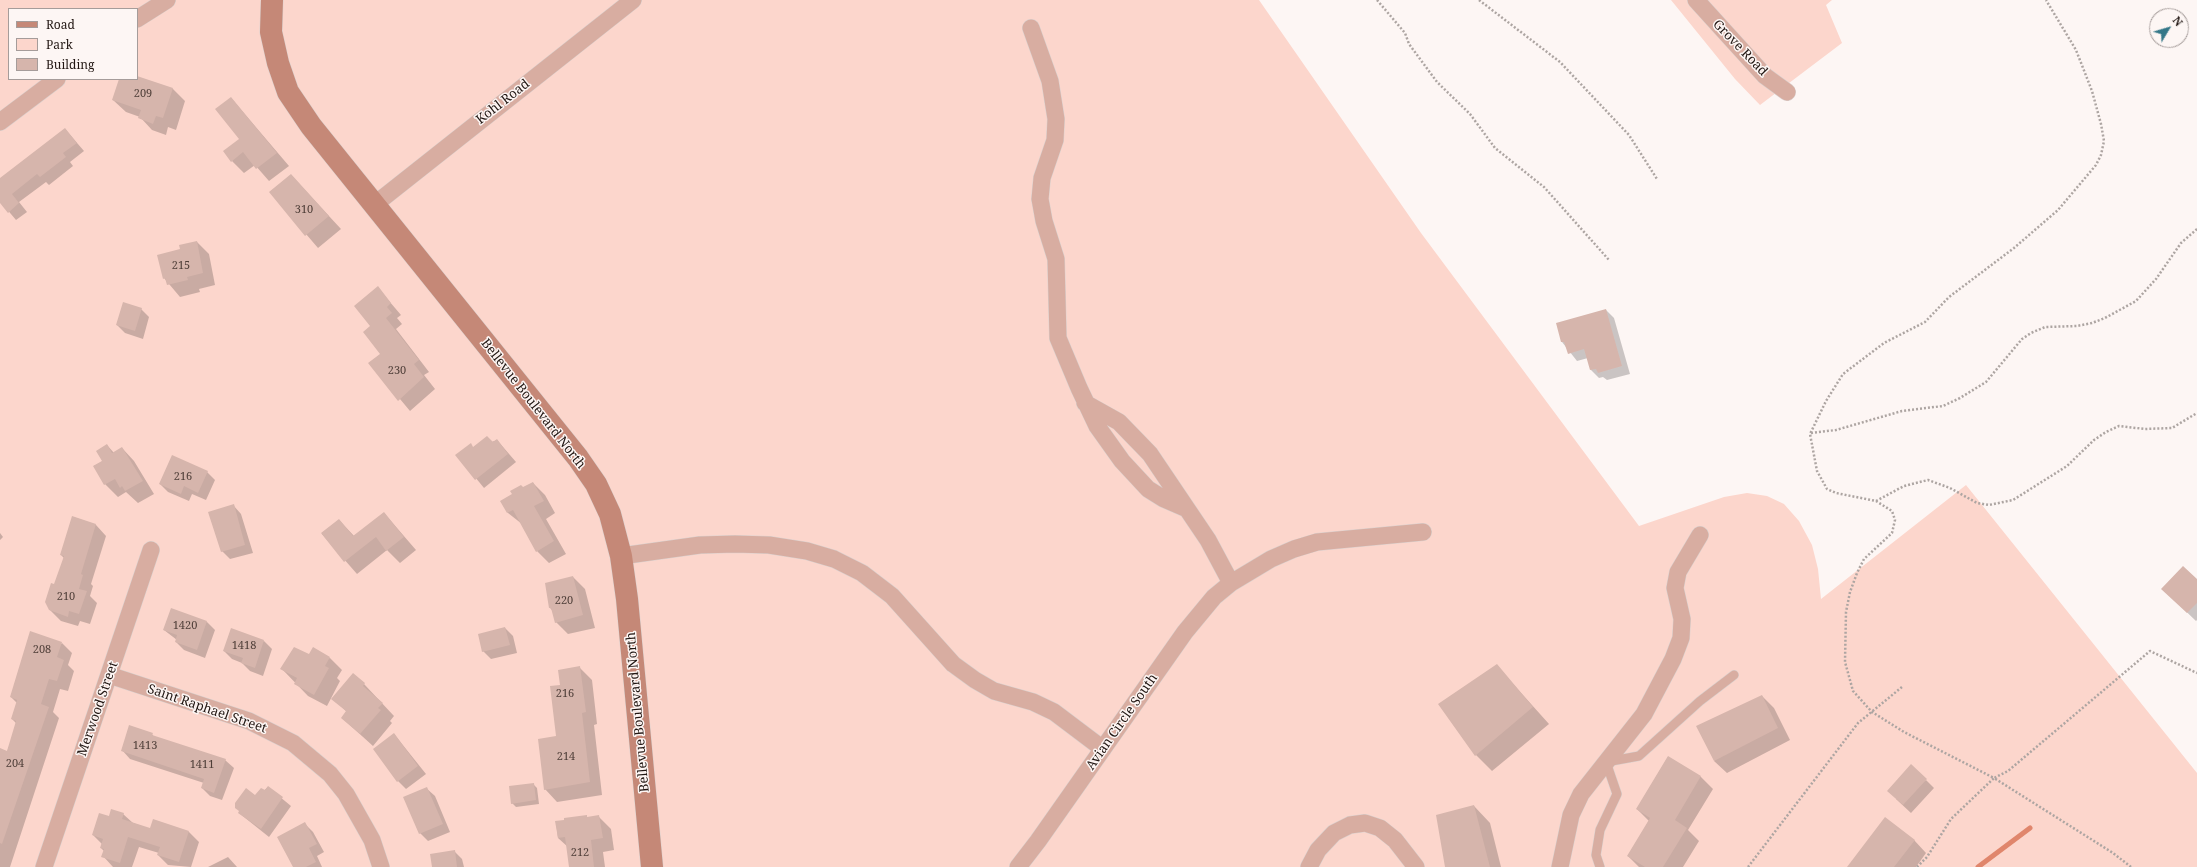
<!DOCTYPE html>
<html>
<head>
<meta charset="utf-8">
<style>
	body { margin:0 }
	#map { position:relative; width:2197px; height:867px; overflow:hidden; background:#fdf6f4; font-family:"Noto Serif",serif }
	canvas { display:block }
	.legend { position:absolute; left:8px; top:8px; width:130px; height:72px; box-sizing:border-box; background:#fdf6f4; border:1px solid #a59c9a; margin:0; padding:5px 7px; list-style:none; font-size:12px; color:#211612 }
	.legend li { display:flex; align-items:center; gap:8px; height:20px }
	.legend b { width:20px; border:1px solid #a59c9a }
	.north { position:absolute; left:2149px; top:8px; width:40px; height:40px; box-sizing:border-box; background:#fdf6f4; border:1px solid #a59c9a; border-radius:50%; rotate:52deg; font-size:11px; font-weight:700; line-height:16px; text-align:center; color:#211612 }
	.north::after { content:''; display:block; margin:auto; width:14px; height:18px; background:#347788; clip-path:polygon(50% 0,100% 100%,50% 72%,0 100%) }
</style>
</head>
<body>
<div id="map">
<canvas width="2197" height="867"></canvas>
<ul class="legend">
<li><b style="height:5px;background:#c58877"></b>Road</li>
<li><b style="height:11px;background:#fcd6cc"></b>Park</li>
<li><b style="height:11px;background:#d6b5ac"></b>Building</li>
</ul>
<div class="north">N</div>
</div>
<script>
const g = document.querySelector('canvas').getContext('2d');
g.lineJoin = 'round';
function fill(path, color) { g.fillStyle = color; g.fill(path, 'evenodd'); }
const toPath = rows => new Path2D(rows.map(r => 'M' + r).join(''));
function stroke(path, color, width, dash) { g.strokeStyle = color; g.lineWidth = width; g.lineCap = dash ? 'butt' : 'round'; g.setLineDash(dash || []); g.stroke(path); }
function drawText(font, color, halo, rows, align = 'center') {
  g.font = font + ' "Noto Serif",serif'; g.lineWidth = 3; g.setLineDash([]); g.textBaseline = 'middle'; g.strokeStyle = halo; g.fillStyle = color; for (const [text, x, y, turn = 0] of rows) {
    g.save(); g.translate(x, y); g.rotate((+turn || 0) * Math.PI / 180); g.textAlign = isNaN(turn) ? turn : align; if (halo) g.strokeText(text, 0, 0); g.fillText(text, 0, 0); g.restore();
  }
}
const green = toPath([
	[0,0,1259,0,1421,233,1639,526,1724,497,1747,493,1767,496,1784,504,1799,521,1812,545,1818,569,1821,599,1966,485,2197,773,2197,867,0,867],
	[9,9,137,9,137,79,9,79],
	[1671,0,1832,0,1826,5,1842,43,1760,105,1735,79]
]);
const shadow = toPath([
	[137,77,173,89,185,101,176,130,168,127,166,135,152,130,140,117,126,112,113,100,120,79,137,79],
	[231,98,289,166,269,181,255,165,244,173,232,161,240,140],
	[65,129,84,151,70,162,73,166,49,185,46,182,19,202,27,212,16,220,0,201,0,180],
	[291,175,341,229,318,248,270,192],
	[197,242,209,254,215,285,199,289,200,292,180,297,164,278,181,250],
	[378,288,401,315,397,318,402,324,396,329,429,372,424,375,435,389,410,411,370,363,381,354],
	[141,309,149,317,143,339,125,333,117,325],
	[1606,310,1614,318,1630,374,1607,380,1603,377,1599,378,1591,370,1588,358,1577,361,1562,342],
	[497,440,516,462,484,488,457,455],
	[107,445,114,453,122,448,134,461,154,494,138,503,126,492,118,497,105,484,94,466,103,461],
	[207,472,215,480,206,500,192,494,189,501,168,492,160,484],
	[533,483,545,495,555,513,546,519,566,554,549,563,537,551,522,524,508,513,502,501],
	[233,505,241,514,253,553,230,559,222,551],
	[384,513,416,550,400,563,387,550,357,574,322,534,339,520,355,537],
	[73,517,96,525,106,536,91,584,93,586,90,596,97,603,90,624,80,621,78,626,61,621,50,610,55,585,64,558,61,555],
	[0,533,3,537,0,540],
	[573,577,585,589,595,628,568,634,556,622,553,611,550,608],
	[2197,580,2197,620,2196,621,2171,597],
	[207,622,215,630,205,658,184,650,176,642,177,640,164,630],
	[505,628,513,636,517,653,491,659,483,651],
	[264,641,272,649,263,676,250,671,242,663,232,659,224,651],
	[62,643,72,653,68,665,74,671,68,691,60,689,53,712,59,718,10,867,0,867,0,752,7,752,17,724,12,719,17,703,11,697],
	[330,658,342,670,337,678,340,681,327,706,308,696,282,669],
	[1496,665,1549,724,1492,771,1476,755],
	[580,668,592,680,597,724,594,725,602,795,557,802,545,789,557,737,561,685],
	[364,684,394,716,390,721,392,723,373,746,342,718,347,712,333,698],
	[1762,696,1774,708,1790,740,1727,773,1714,761],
	[152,734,154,737,225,760,234,768,222,800,210,796,202,788,204,783,130,759,122,750],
	[394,734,426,774,406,789,398,781],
	[1668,757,1701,777,1713,789,1688,830,1699,841,1683,867,1639,867,1628,856,1649,821,1637,809],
	[1926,780,1934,788,1911,813,1896,799],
	[533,784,537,788,539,804,516,807,512,803],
	[268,787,291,806,269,837,239,813],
	[426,788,435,796,450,832,428,841,420,833],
	[1474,806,1490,823,1501,867,1446,867],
	[123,814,133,823,150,829,189,832,199,842,191,867,168,865,158,855,159,853,139,847,132,867,113,867,103,856,104,851,101,848,102,844,93,835,109,817],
	[599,817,611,829,614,850,603,852,605,867,570,867,568,847,558,838,556,822],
	[305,824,313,832,324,852,317,856,322,867,294,867],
	[1914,840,1926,853,1916,867,1848,867],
	[454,851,462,859,464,867,432,867],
	[228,857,237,867,208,867]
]);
const stream = toPath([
	[1978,867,2030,828]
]);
const building = toPath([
	[137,76,173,88,163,118,156,116,153,124,138,118,141,110,112,100,119,79,137,79],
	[231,97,277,153,256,169,243,152,231,162,223,151,239,139,215,109],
	[65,128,77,143,63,153,66,157,40,177,37,174,12,194,19,203,8,213,0,203,0,178],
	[291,174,329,216,305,236,269,192],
	[197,241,203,273,187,277,188,280,167,285,165,278,163,279,157,255,180,249,179,245],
	[378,286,391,303,387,307,392,313,386,318,419,360,414,364,424,377,398,401,368,363,380,354,363,332,370,326,354,306],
	[123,302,142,308,135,331,116,325],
	[1606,309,1622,366,1598,373,1596,369,1590,370,1584,349,1568,354,1564,342,1561,342,1556,323],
	[487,436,493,442,497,439,508,454,475,480,455,455,471,443,473,447],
	[107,444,112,453,122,447,143,481,125,491,122,486,120,488,115,479,104,485,93,466,102,461,96,451],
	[172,455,208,471,198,493,184,486,181,494,159,484],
	[533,482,544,501,534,506,554,541,536,552,513,510,507,513,500,501,512,494,510,491,521,485,523,487],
	[234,504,245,545,221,552,208,512],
	[384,512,404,537,386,551,376,537,344,562,321,533,339,519,353,536],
	[72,516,96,524,81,574,83,575,79,589,87,591,79,614,69,611,68,617,49,610,45,602,51,583,54,584,64,556,60,555],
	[2183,566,2197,579,2197,603,2187,613,2161,589],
	[573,576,583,615,555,623,551,608,549,608,545,583],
	[171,608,207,621,197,650,175,642,177,635,163,630],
	[505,627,510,645,482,652,478,634],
	[231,628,264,640,255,668,241,663,243,658,223,651],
	[30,631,62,642,57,657,64,660,57,681,49,679,41,704,49,707,2,844,0,843,0,748,7,751,16,721,11,719,17,700,10,697],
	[294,647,309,654,313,647,330,657,325,666,329,668,314,695,294,684,297,678,280,669],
	[1497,664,1533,707,1475,756,1438,704],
	[580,666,586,712,582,713,590,782,544,790,538,739,556,736,550,686,560,685,558,670],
	[353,673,365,683,363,686,383,703,378,708,381,710,360,734,341,718,346,711,331,699],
	[1762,695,1778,728,1714,761,1696,726],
	[129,725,153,733,152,735,226,759,214,793,201,788,204,779,121,751],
	[394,733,418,766,397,782,373,749],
	[1668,756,1701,776,1675,820,1687,828,1663,867,1645,867,1627,856,1650,818,1636,809],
	[1911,764,1927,779,1903,805,1887,791],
	[534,783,536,800,511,804,509,786],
	[268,786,283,797,261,829,238,813,239,811,235,808,235,803,246,788,255,795,261,788,265,790],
	[427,787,443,824,419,834,403,797],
	[1474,805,1490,867,1445,867,1436,815],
	[111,809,124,813,122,819,150,828,153,819,189,831,179,862,157,855,160,847,128,837,120,863,101,857,104,849,100,848,103,839,92,835,99,813,109,816],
	[587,815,587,817,599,815,603,838,591,840,594,867,569,867,565,837,558,838,555,821,564,820,564,818],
	[1885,817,1915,840,1894,867,1847,867],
	[305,822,317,844,309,848,316,862,306,867,293,867,277,837],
	[455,850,457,867,432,867,430,854]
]);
const path = toPath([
	[1377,0,1405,33,1409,44,1437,82,1470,114,1495,148,1544,187,1609,260],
	[1479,0,1560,62,1629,135,1657,179],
	[1811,433,1836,430,1902,411,1943,406,1960,398,1986,382,2022,339,2031,333,2045,327,2077,326,2092,323,2105,318,2136,301,2156,279,2181,243,2197,229],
	[1876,501,1904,486,1928,480,1950,488,1977,503,1989,505,2013,500,2067,466,2094,440,2106,432,2119,426,2145,429,2172,428,2197,413],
	[1748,867,1858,723,1902,687],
	[1917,867,1927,857,1951,819,1994,778,1904,732,1872,712,1853,691,1845,662,1846,612,1850,592,1857,573,1864,559,1892,533,1895,520,1892,511,1876,501,1836,493,1827,489,1817,471,1810,434,1826,401,1843,374,1884,343,1925,322,1949,297,2014,248,2058,210,2096,165,2101,155,2104,141,2101,124,2092,91,2076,50,2046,0],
	[2131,867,2113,853,1994,778,2008,771,2150,651,2197,673]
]);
const service = toPath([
	[1600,867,1596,855,1600,830,1617,794,1606,762,1639,756,1700,701,1734,675]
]);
const minor = toPath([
	[1696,0,1765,76,1787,92],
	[137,19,167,0],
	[1031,28,1050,81,1056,119,1055,140,1042,178,1040,199,1044,221,1056,259,1058,338,1079,388,1097,426,1122,461,1148,489,1164,499,1187,509],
	[0,122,57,79],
	[374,205,633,0],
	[1085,403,1119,422,1150,454,1208,540,1231,583],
	[621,556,700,545,735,544,769,545,807,551,834,559,862,573,892,596,953,664,975,680,994,691,1033,702,1054,712,1103,749],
	[109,675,249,721,293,743,330,774,346,794,372,840,381,867],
	[44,867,151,550],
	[1018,867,1038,841,1185,632,1214,597,1231,583,1271,559,1294,549,1317,542,1423,532],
	[1309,867,1318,850,1334,833,1350,825,1365,823,1380,828,1395,840,1416,867],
	[1560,867,1571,815,1581,794,1644,714,1673,659,1681,638,1682,619,1675,588,1678,572,1700,535]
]);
const secondary = toPath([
	[272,0,271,32,278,63,288,92,311,126,578,458,596,484,610,514,621,556,627,599,652,867]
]);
const numberNames = [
	["209",143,94],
	["310",304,210],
	["215",181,266],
	["230",397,371],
	["216",183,477],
	["210",66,597],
	["220",564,601],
	["1420",185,626],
	["1418",244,646],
	["208",42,650],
	["216",565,694],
	["1413",145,746],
	["214",566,757],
	["204",15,764],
	["1411",202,765],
	["212",580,853]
];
const streetNames = [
	["Grove Road",1740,48,46],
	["Kohl Road",503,102,-38],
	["Bellevue Boulevard North",533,404,52],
	["Merwood Street",98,709,-71],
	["Saint Raphael Street",207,709,19],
	["Bellevue Boulevard North",638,712,-95],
	["Avian Circle South",1122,722,-55]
];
fill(green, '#fcd6cc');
fill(shadow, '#0003');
stroke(stream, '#e0866c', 5);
fill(building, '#d6b5ac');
stroke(service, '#dad2d0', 10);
stroke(minor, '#dad2d0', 18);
stroke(secondary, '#dad2d0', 23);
stroke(path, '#ada5a2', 2.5, [2, 2]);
stroke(service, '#d8ada1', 9);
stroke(minor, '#d8ada1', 17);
stroke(secondary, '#c58877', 22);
drawText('11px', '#4e3e38', null, numberNames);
drawText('13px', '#211612', '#fdf6f4', streetNames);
</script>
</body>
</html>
